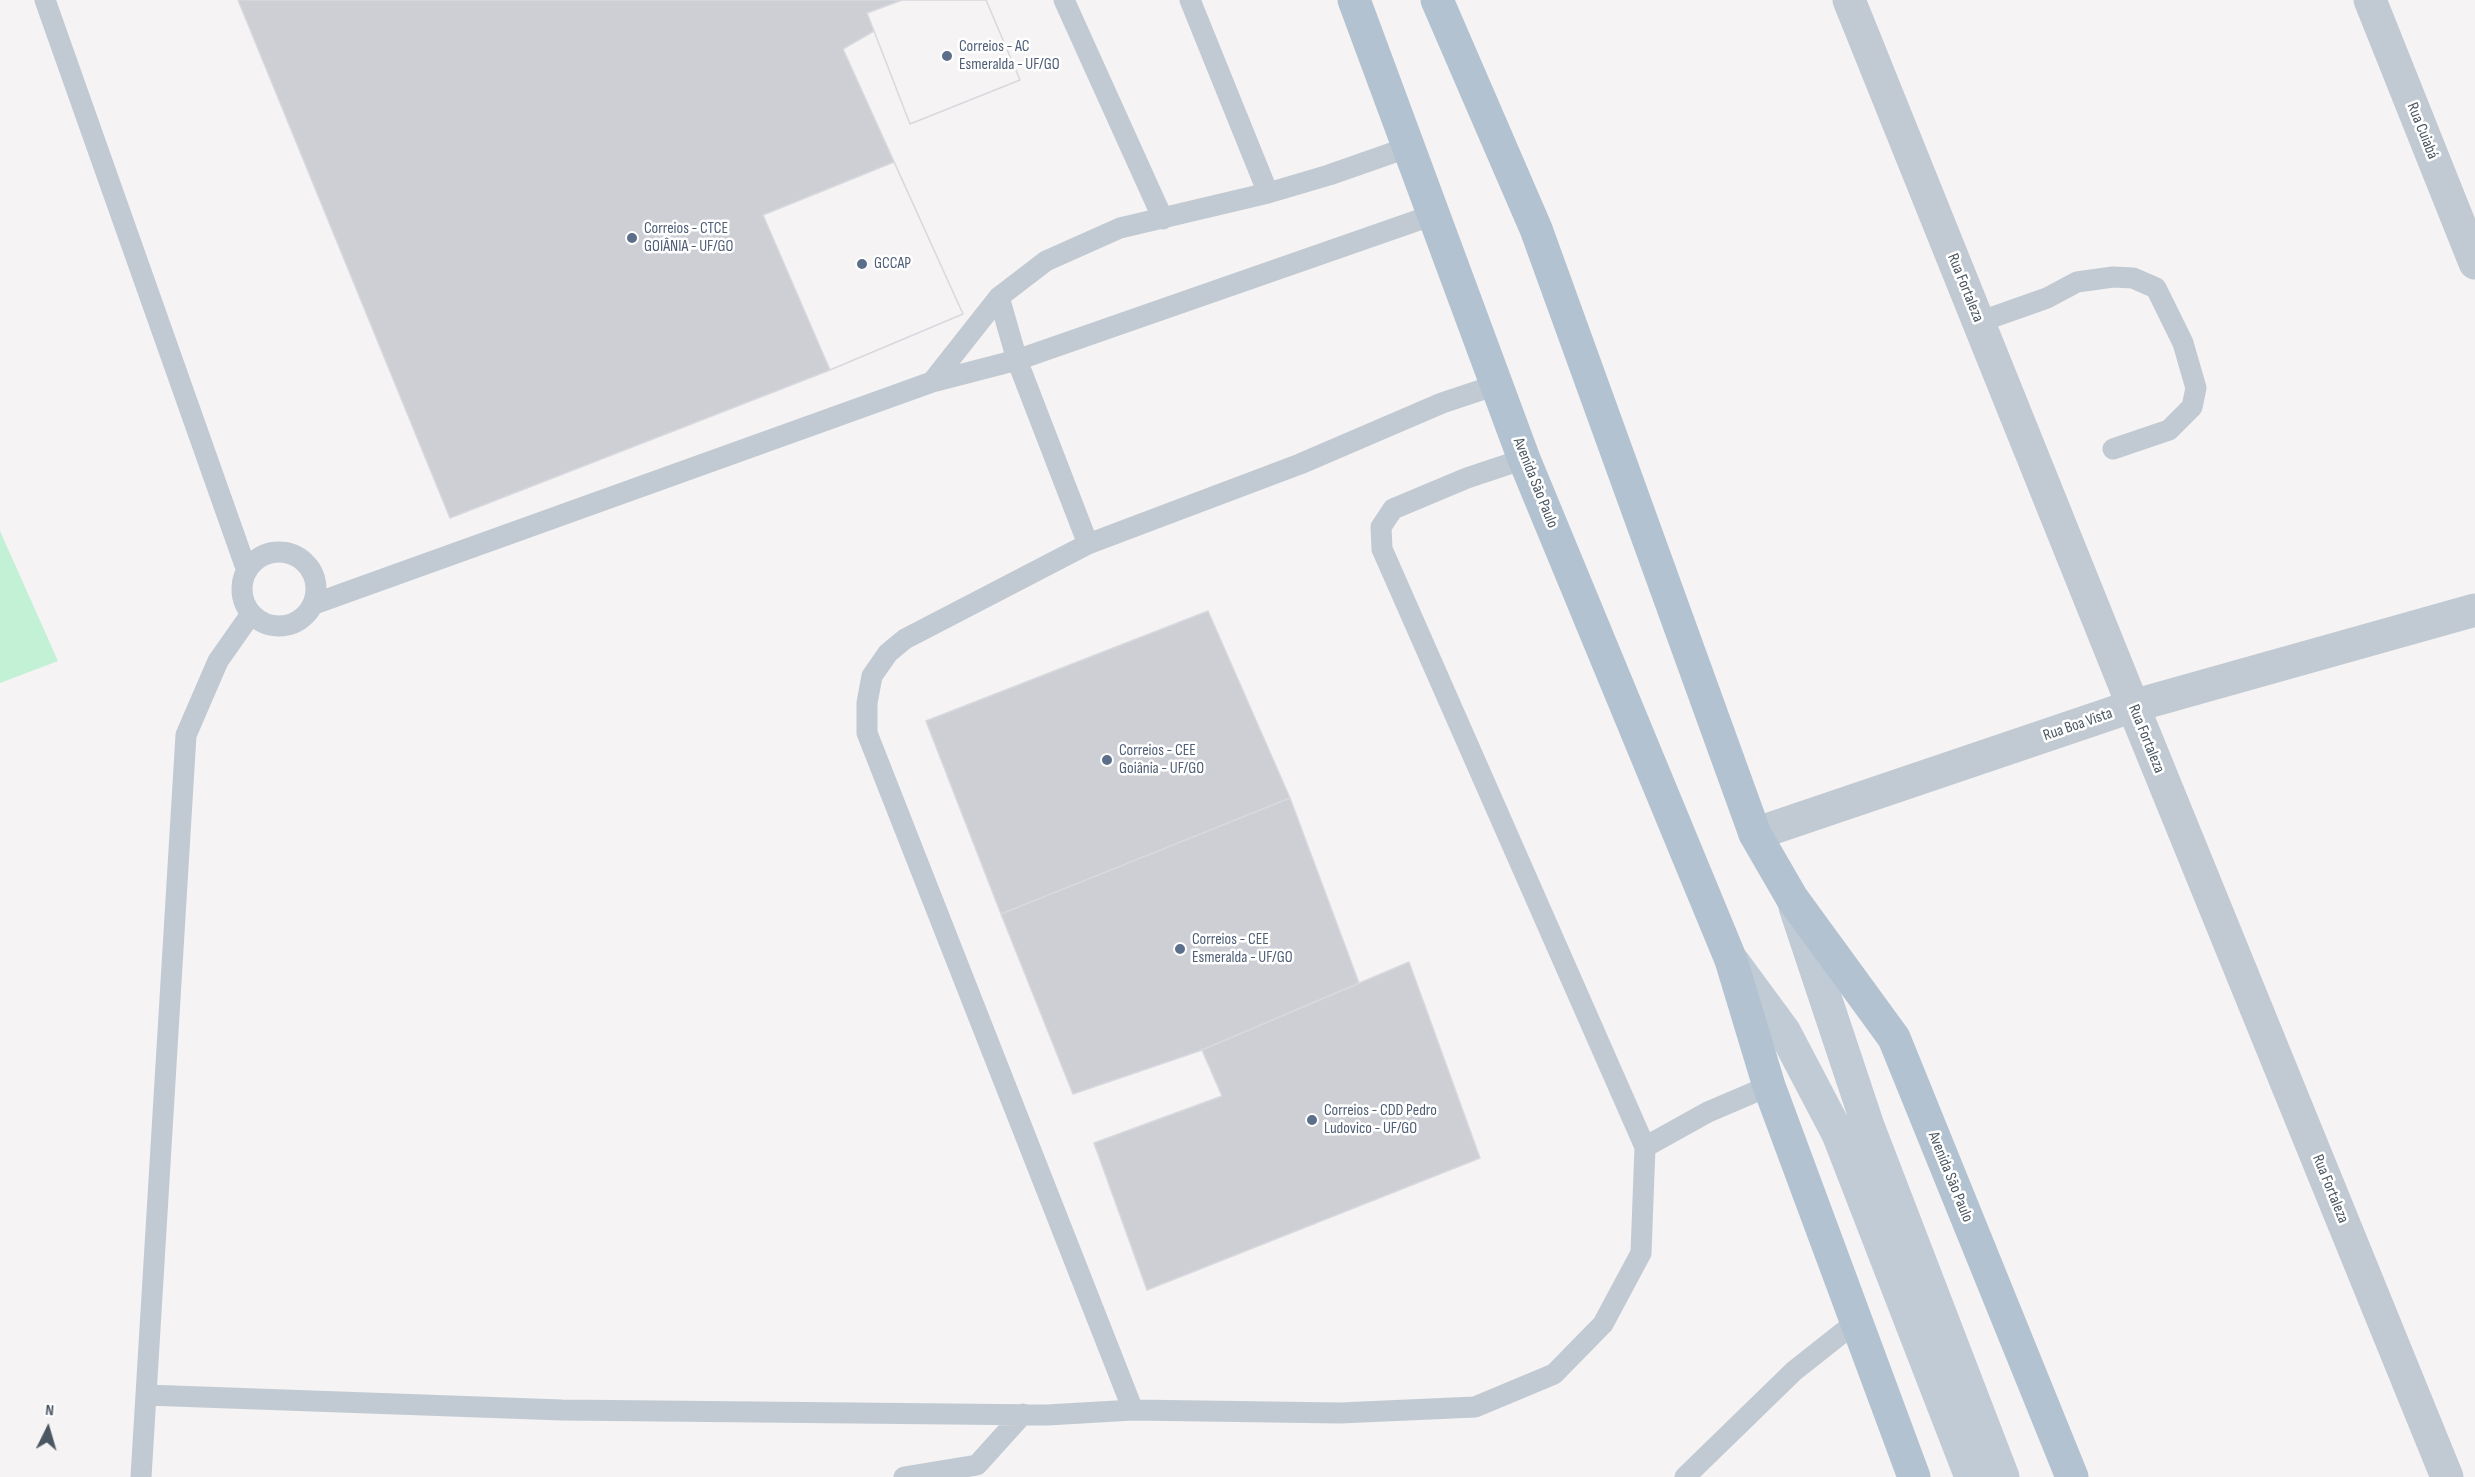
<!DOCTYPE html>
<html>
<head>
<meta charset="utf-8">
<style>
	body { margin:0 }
	#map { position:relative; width:2475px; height:1477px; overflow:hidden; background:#f5f3f3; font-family:"Sofia Sans Condensed",sans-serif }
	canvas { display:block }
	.north { position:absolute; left:18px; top:1399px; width:60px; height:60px; -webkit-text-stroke:4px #fff; paint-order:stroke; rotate:5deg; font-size:16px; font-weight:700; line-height:24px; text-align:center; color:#4a5661 }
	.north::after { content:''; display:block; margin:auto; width:21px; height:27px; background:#4a5661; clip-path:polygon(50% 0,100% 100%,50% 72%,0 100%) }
</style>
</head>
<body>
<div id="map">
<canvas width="2475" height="1477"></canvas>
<div class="north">N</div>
</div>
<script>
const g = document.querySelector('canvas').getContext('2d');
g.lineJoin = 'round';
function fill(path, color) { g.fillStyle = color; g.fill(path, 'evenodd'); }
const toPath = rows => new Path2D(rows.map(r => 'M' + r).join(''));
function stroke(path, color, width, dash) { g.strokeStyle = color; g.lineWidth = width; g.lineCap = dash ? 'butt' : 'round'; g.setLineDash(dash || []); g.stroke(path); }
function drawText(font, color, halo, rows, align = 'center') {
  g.font = font + ' "Sofia Sans Condensed",sans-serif'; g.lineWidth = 5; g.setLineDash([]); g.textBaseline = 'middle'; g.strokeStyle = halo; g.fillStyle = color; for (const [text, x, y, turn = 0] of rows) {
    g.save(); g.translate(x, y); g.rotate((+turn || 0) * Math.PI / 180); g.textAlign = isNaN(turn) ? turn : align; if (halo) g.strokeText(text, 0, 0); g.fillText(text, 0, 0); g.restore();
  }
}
const green = toPath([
	[0,531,58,661,0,683]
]);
const building = toPath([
	[238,0,986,0,1020,80,910,124,874,31,843,49,963,314,830,370,450,518,238,0],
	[902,0,986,0,1020,80,910,124,867,13,902,0],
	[894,162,963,314,830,370,763,215,894,162],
	[1208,611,1290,798,1001,914,926,721,1208,611],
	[1290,798,1359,983,1202,1050,1073,1094,1001,914,1290,798],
	[1409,962,1480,1158,1147,1290,1094,1143,1222,1096,1202,1050,1409,962]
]);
const lane = toPath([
	[45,0,247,571],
	[1064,0,1163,219],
	[1190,0,1268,193],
	[999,297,1017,360,1088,544],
	[1979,322,2047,298,2077,282,2113,277,2133,278,2156,288,2183,343,2196,388,2192,407,2169,430,2113,449],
	[932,382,999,297,1046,261,1120,228,1268,193,1329,175,1409,147],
	'242 589a37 37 0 1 1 74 0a37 37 0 1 1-74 0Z',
	[314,604,932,382,1017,360,1433,215],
	[1645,1147,1708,1112,1769,1086],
	[146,1395,562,1410,1047,1415,1133,1410,867,733,867,703,872,676,888,653,905,639,1088,544,1300,464,1442,403,1496,385],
	[1133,1410,1340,1413,1475,1407,1554,1374,1603,1324,1641,1253,1645,1147,1382,549,1381,527,1393,509,1467,478,1524,459],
	[141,1477,186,735,218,661,251,614],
	[904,1477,977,1465,1023,1414],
	[1685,1477,1794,1371,1856,1322]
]);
const street = toPath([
	[1849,0,2133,706,2447,1477],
	[2370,0,2475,263],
	[1755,834,2133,706,2475,610]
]);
const secondary = toPath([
	[1795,907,1868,1126,2003,1477],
	[1734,963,1784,1031,1838,1134,1971,1477]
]);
const primary = toPath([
	[1354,0,1524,459,1731,960,1769,1086,1914,1477],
	[1437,0,1536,229,1755,834,1792,898,1894,1038,2072,1477]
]);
const markers = [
	[947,56,6,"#5c6f8a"],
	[632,238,6,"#5c6f8a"],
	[862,264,6,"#5c6f8a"],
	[1107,760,6,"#5c6f8a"],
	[1180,949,6,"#5c6f8a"],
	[1312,1120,6,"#5c6f8a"]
];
const serviceNames = [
	["Correios - AC",959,47],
	["Esmeralda - UF/GO",959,65],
	["Correios - CTCE",644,229],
	["GOIÂNIA - UF/GO",644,247],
	["GCCAP",874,264],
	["Correios - CEE",1119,751],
	["Goiânia - UF/GO",1119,769],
	["Correios - CEE",1192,940],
	["Esmeralda - UF/GO",1192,958],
	["Correios - CDD Pedro",1324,1111],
	["Ludovico - UF/GO",1324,1129]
];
const streetNames = [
	["Rua Cuiabá",2422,131,68],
	["Rua Fortaleza",1965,288,68],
	["Avenida São Paulo",1535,483,68],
	["Rua Boa Vista",2078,725,-19],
	["Rua Fortaleza",2146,739,68],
	["Avenida São Paulo",1950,1177,68],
	["Rua Fortaleza",2330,1189,68]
];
fill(green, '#c3f1d5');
fill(building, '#cdcfd5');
stroke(building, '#d7d9de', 1.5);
stroke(lane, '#c1cad2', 21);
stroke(street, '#c1cad2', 33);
stroke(secondary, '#c1cbd6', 33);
stroke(primary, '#b3c2d1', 33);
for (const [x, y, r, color] of markers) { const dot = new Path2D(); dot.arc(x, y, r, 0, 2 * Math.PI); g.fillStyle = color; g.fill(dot); stroke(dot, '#fff', 2); }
drawText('16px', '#4e5e75', '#fff', serviceNames, 'left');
drawText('16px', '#4a5661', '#fff', streetNames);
</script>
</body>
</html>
